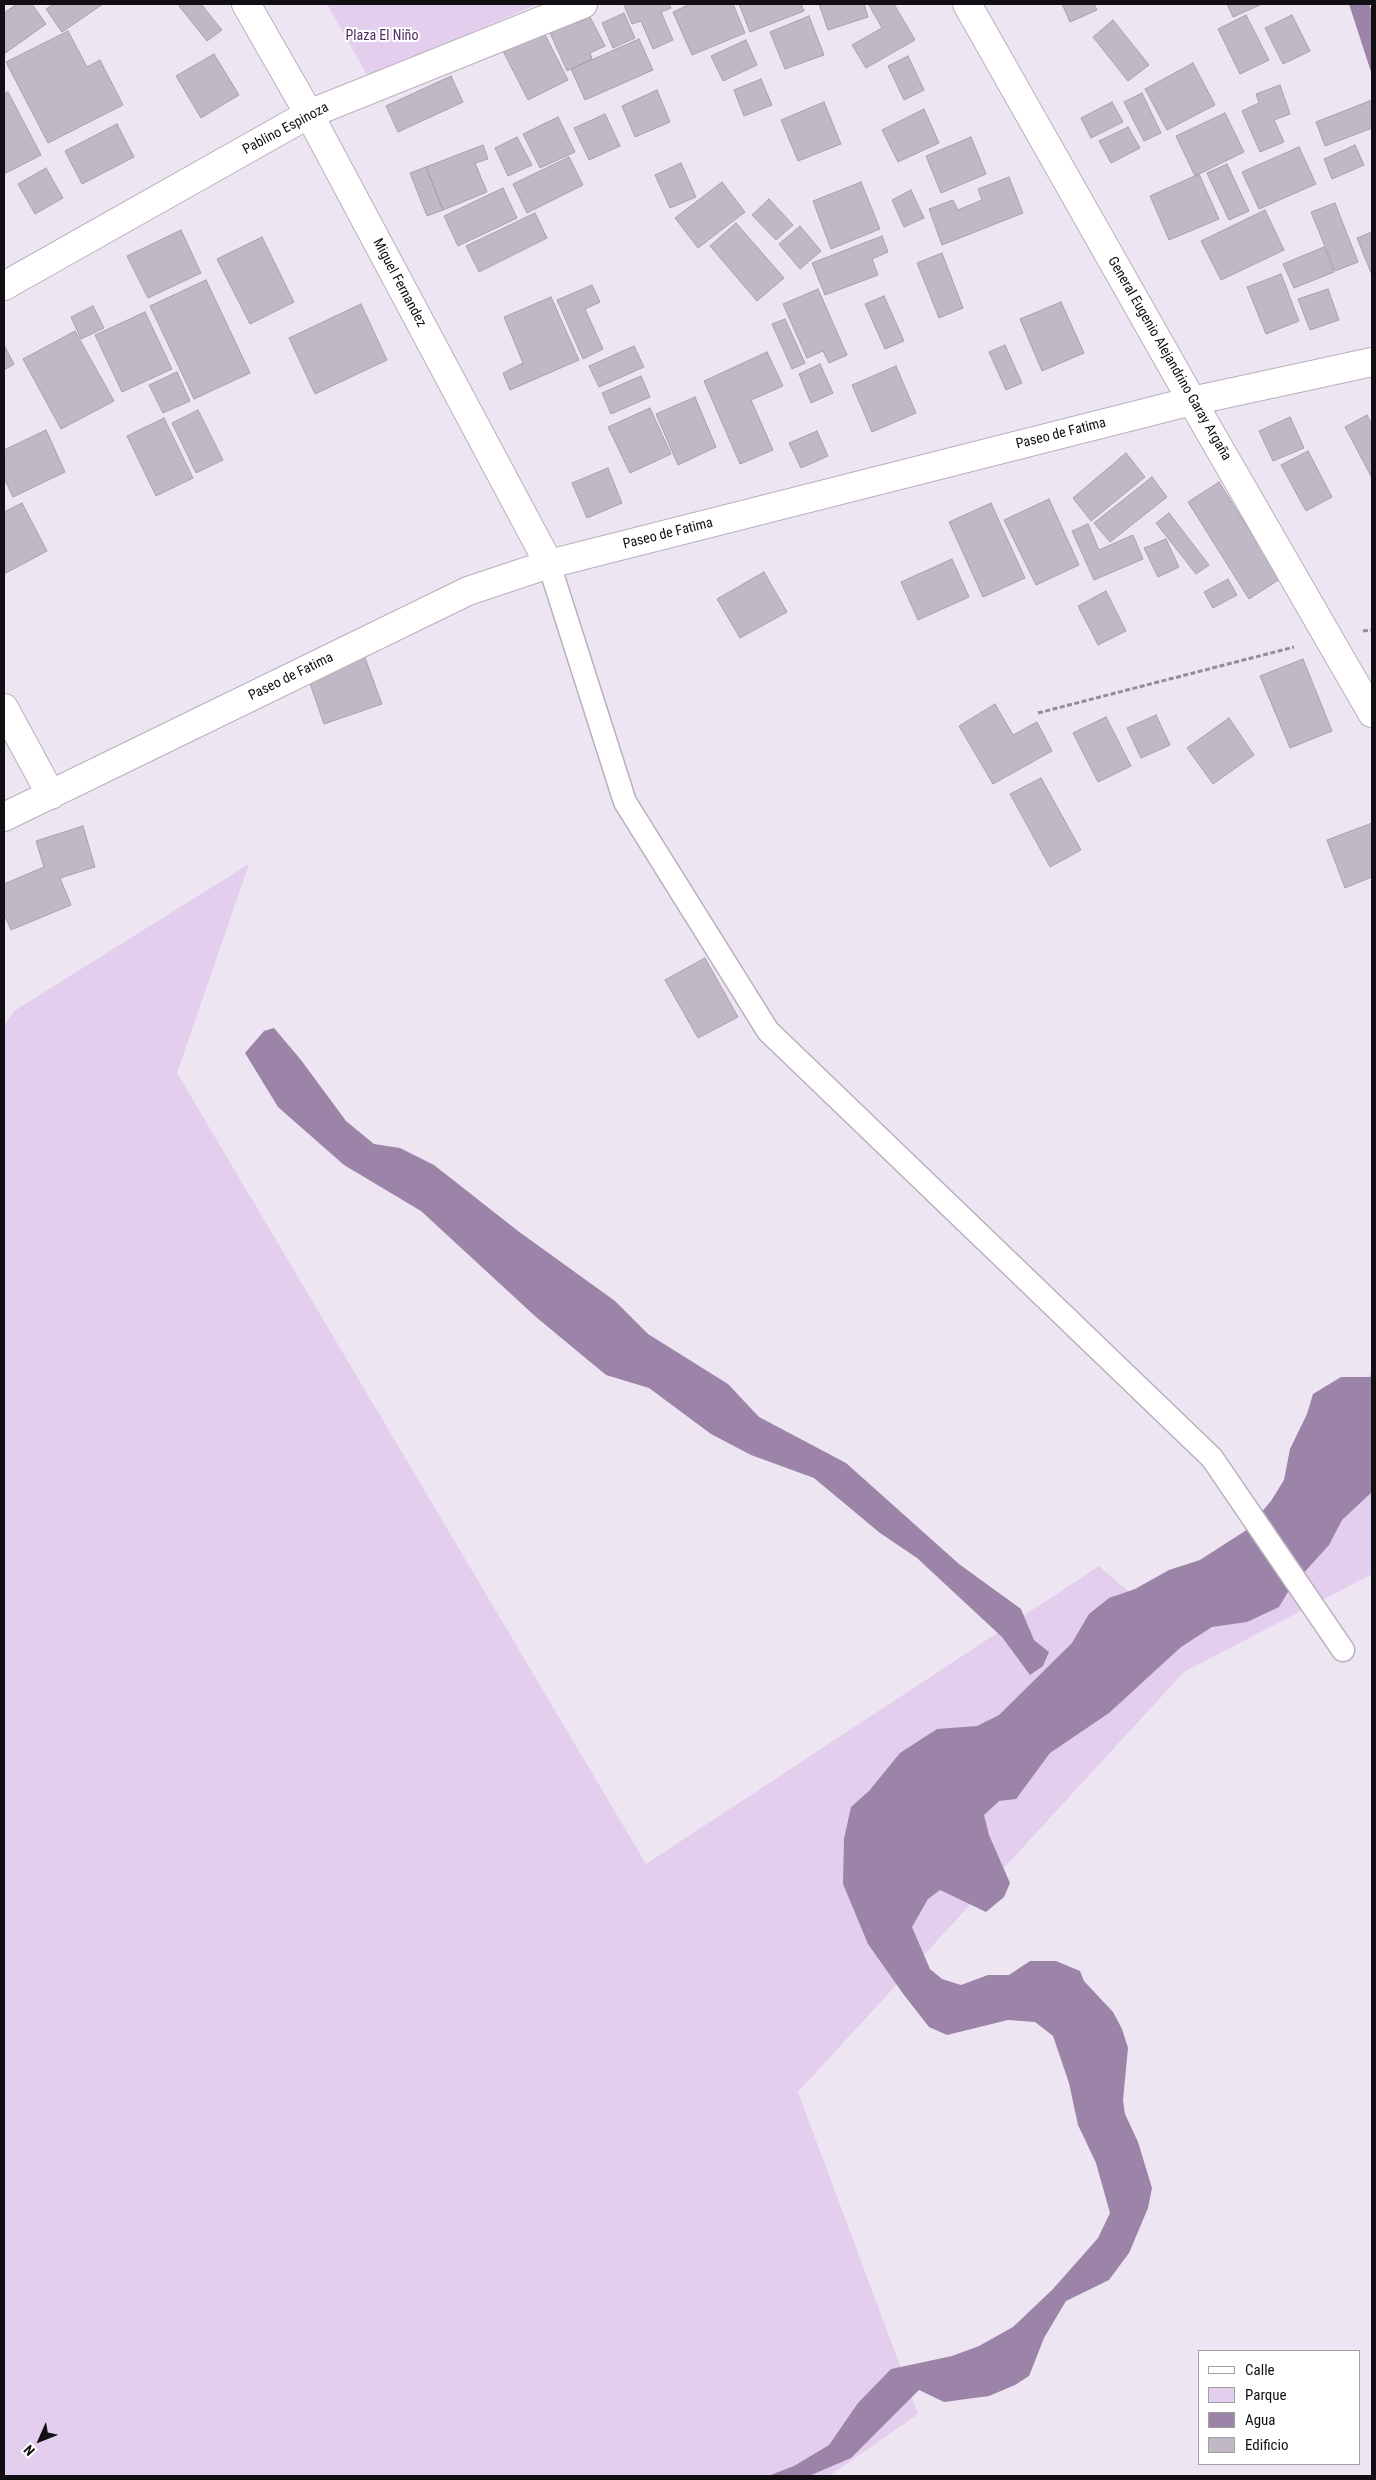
<!DOCTYPE html>
<html>
<head>
<meta charset="utf-8">
<style>
	body { margin:0 }
	#map { position:relative; width:1376px; height:2480px; overflow:hidden; background:#eee5f2; font-family:"Roboto Condensed",sans-serif }
	canvas { display:block }
	.frame { position:absolute; inset:0; border:5px solid #110f13; pointer-events:none }
	.legend { position:absolute; left:1198px; top:2350px; width:162px; height:115px; box-sizing:border-box; background:#fff; border:1px solid #a09fa1; margin:0; padding:6px 9px; list-style:none; font-size:15px; color:#110f13 }
	.legend li { display:flex; align-items:center; gap:10px; height:25px }
	.legend b { width:25px; border:1px solid #a09fa1 }
	.north { position:absolute; left:15px; top:2415px; width:50px; height:50px; -webkit-text-stroke:4px #fff; paint-order:stroke; rotate:226deg; font-size:14px; font-weight:700; line-height:20px; text-align:center; color:#110f13 }
	.north::after { content:''; display:block; margin:auto; width:18px; height:22px; background:#110f13; clip-path:polygon(50% 0,100% 100%,50% 72%,0 100%) }
</style>
</head>
<body>
<div id="map">
<canvas width="1376" height="2480"></canvas>
<div class="frame"></div>
<ul class="legend">
<li><b style="height:6px;background:#fff"></b>Calle</li>
<li><b style="height:14px;background:#e3ceed"></b>Parque</li>
<li><b style="height:14px;background:#9c83a8"></b>Agua</li>
<li><b style="height:14px;background:#c1b8c5"></b>Edificio</li>
</ul>
<div class="north">N</div>
</div>
<script>
const g = document.querySelector('canvas').getContext('2d');
g.lineJoin = 'round';
function fill(path, color) { g.fillStyle = color; g.fill(path, 'evenodd'); }
const toPath = rows => new Path2D(rows.map(r => 'M' + r).join(''));
function stroke(path, color, width, dash) { g.strokeStyle = color; g.lineWidth = width; g.lineCap = dash ? 'butt' : 'round'; g.setLineDash(dash || []); g.stroke(path); }
function drawText(font, color, halo, rows, align = 'center') {
  g.font = font + ' "Roboto Condensed",sans-serif'; g.lineWidth = 4; g.setLineDash([]); g.textBaseline = 'middle'; g.strokeStyle = halo; g.fillStyle = color; for (const [text, x, y, turn = 0] of rows) {
    g.save(); g.translate(x, y); g.rotate((+turn || 0) * Math.PI / 180); g.textAlign = isNaN(turn) ? turn : align; if (halo) g.strokeText(text, 0, 0); g.fillText(text, 0, 0); g.restore();
  }
}
const green = toPath([
	[327,4,538,4,368,77],
	[249,864,177,1073,646,1864,1099,1566,1153,1613,1289,1506,1372,1371,1372,1574,1184,1672,798,2092,918,2414,829,2476,4,2476,4,1026,14,1011]
]);
const water = toPath([
	[1349,4,1369,4,1372,12,1372,75],
	[274,1028,301,1060,346,1121,374,1144,400,1148,434,1165,518,1231,615,1301,648,1334,728,1384,759,1417,846,1463,959,1564,1021,1609,1034,1640,1049,1652,1043,1666,1030,1675,1002,1637,917,1558,880,1533,814,1478,751,1455,711,1434,649,1388,606,1375,536,1317,421,1211,344,1165,278,1107,245,1053,264,1031],
	[1341,1377,1372,1377,1372,1492,1342,1520,1329,1545,1291,1587,1279,1607,1247,1622,1212,1627,1181,1647,1109,1713,1050,1753,1016,1799,999,1801,984,1815,989,1835,1010,1883,1004,1897,986,1912,940,1890,928,1899,912,1927,930,1969,942,1979,961,1985,988,1975,1009,1975,1030,1961,1056,1961,1080,1971,1084,1981,1113,2012,1122,2029,1128,2048,1123,2100,1125,2114,1138,2142,1152,2188,1148,2208,1129,2253,1109,2280,1066,2301,1044,2338,1029,2376,1015,2385,989,2396,944,2402,919,2390,851,2458,809,2476,768,2476,794,2466,829,2445,858,2403,891,2369,952,2356,979,2346,1013,2327,1053,2289,1098,2238,1110,2213,1096,2163,1078,2125,1069,2083,1053,2036,1035,2022,1008,2020,947,2035,929,2027,904,1995,868,1944,843,1884,844,1839,851,1807,869,1791,900,1753,937,1729,977,1726,999,1715,1072,1643,1089,1614,1109,1598,1135,1589,1169,1570,1200,1560,1245,1531,1271,1501,1284,1480,1290,1449,1307,1414,1313,1394]
]);
const building = toPath([
	[17,4,32,4,46,24,4,54,4,13,17,4],
	[54,4,103,4,62,32,46,9,54,4],
	[182,4,201,4,222,30,207,41,179,6,182,4],
	[626,4,669,4,671,8,661,12,673,40,653,49,641,21,632,24,624,5,626,4],
	[690,4,733,4,745,33,692,55,673,12,690,4],
	[739,4,801,4,804,11,750,32,739,4],
	[819,4,864,4,868,17,828,30,819,4],
	[871,4,894,4,915,40,866,68,852,45,882,28,869,5,871,4],
	[1062,4,1094,4,1097,10,1070,22,1062,4],
	[1227,4,1262,4,1233,17,1227,4],
	[624,13,635,38,613,48,602,23,624,13],
	[573,14,577,23,590,17,605,46,590,53,592,59,567,71,547,26,573,14],
	[1246,15,1269,60,1240,74,1218,29,1246,15],
	[1292,15,1310,51,1283,64,1265,28,1292,15],
	[809,16,824,55,785,69,770,32,809,16],
	[1113,20,1149,65,1128,81,1093,37,1113,20],
	[539,23,568,80,528,100,499,43,539,23],
	[68,31,87,67,100,60,123,105,48,143,6,62,68,31],
	[639,39,653,70,585,100,571,69,639,39],
	[746,40,757,65,723,81,711,56,746,40],
	[214,54,239,95,201,118,176,76,214,54],
	[908,56,924,90,904,100,888,66,908,56],
	[1193,63,1215,105,1167,130,1145,89,1193,63],
	[451,76,463,102,398,132,386,106,451,76],
	[761,79,772,105,744,116,734,90,761,79],
	[1280,85,1290,114,1274,120,1284,142,1260,152,1242,111,1259,103,1256,94,1280,85],
	[657,90,670,122,635,137,622,106,657,90],
	[8,92,41,155,4,174,4,94,8,92],
	[1142,93,1161,133,1144,141,1124,102,1142,93],
	[1372,100,1372,128,1325,146,1316,122,1372,100],
	[824,102,841,144,798,161,781,120,824,102],
	[1112,102,1123,122,1091,138,1081,118,1112,102],
	[924,109,939,143,898,162,882,130,924,109],
	[1225,113,1244,152,1195,176,1176,136,1225,113],
	[605,114,620,146,589,160,574,128,605,114],
	[558,117,575,152,540,168,523,134,558,117],
	[117,124,134,157,82,184,65,151,117,124],
	[1128,127,1140,148,1111,163,1099,141,1128,127],
	[517,137,532,165,508,176,495,148,517,137],
	[971,137,986,174,941,193,926,156,971,137],
	[483,145,488,159,475,163,487,192,443,210,426,167,483,145],
	[1355,145,1364,165,1332,179,1324,159,1355,145],
	[1299,147,1316,184,1259,209,1242,172,1299,147],
	[569,157,583,185,527,213,513,184,569,157],
	[681,163,696,197,670,208,655,175,681,163],
	[1227,164,1249,211,1229,220,1207,173,1227,164],
	[426,167,443,210,427,216,410,173,426,167],
	[46,168,63,198,35,214,18,184,46,168],
	[1199,174,1219,219,1169,240,1150,196,1199,174],
	[1009,177,1023,213,942,245,929,209,953,200,958,210,982,200,978,189,1009,177],
	[722,182,745,212,698,248,675,218,722,182],
	[861,182,880,229,831,249,813,201,861,182],
	[503,188,517,218,458,246,444,216,503,188],
	[911,190,924,218,904,227,892,200,911,190],
	[769,199,793,225,776,240,752,215,769,199],
	[1335,203,1358,262,1335,271,1311,212,1335,203],
	[1265,210,1284,250,1221,280,1201,241,1265,210],
	[535,213,547,238,479,272,466,246,535,213],
	[736,223,784,278,757,301,710,246,736,223],
	[800,226,821,251,800,269,779,244,800,226],
	[181,230,201,273,148,298,127,256,181,230],
	[1372,232,1372,275,1357,238,1372,232],
	[882,236,888,252,872,259,878,275,825,295,812,263,882,236],
	[262,237,294,302,250,324,217,259,262,237],
	[1324,247,1334,272,1294,288,1283,264,1324,247],
	[942,253,963,308,939,318,917,263,942,253],
	[1281,274,1299,321,1266,334,1247,287,1281,274],
	[206,280,250,373,194,399,150,306,206,280],
	[592,285,600,302,585,309,603,349,583,359,557,300,592,285],
	[818,289,847,355,829,363,823,351,807,358,783,304,818,289],
	[1328,289,1339,320,1310,330,1298,299,1328,289],
	[884,296,904,341,885,349,865,304,884,296],
	[551,297,579,360,510,390,503,373,523,363,504,317,551,297],
	[1061,302,1084,353,1042,371,1020,319,1061,302],
	[361,304,387,360,315,394,289,338,361,304],
	[93,306,104,328,81,339,71,317,93,306],
	[145,312,172,369,122,392,95,335,145,312],
	[785,319,805,363,792,369,772,324,785,319],
	[75,331,114,401,61,429,23,359,75,331],
	[4,345,14,364,4,370,4,345],
	[1005,345,1022,383,1006,390,989,352,1005,345],
	[634,346,644,367,599,387,589,366,634,346],
	[767,352,783,386,751,400,773,450,740,464,704,381,767,352],
	[820,364,833,393,811,403,799,374,820,364],
	[896,366,916,413,872,432,852,385,896,366],
	[177,372,190,401,163,413,149,385,177,372],
	[641,376,650,397,611,414,602,393,641,376],
	[695,397,716,447,678,465,656,414,695,397],
	[650,408,671,454,630,473,608,427,650,408],
	[198,410,223,460,196,473,172,423,198,410],
	[1367,415,1372,425,1372,478,1345,427,1367,415],
	[1290,417,1304,448,1273,461,1259,431,1290,417],
	[164,418,193,478,156,496,127,436,164,418],
	[46,430,65,472,13,497,4,478,4,450,46,430],
	[817,431,828,456,801,468,789,443,817,431],
	[1308,451,1332,497,1306,511,1281,465,1308,451],
	[1126,453,1145,477,1091,521,1073,498,1126,453],
	[608,468,622,503,587,518,572,483,608,468],
	[1152,477,1167,497,1110,542,1094,523,1152,477],
	[1219,482,1280,579,1249,599,1188,502,1219,482],
	[1049,499,1079,565,1036,585,1004,520,1049,499],
	[22,503,47,551,4,574,4,512,22,503],
	[991,503,1025,578,983,597,949,522,991,503],
	[1169,513,1209,565,1196,574,1156,523,1169,513],
	[1088,524,1099,550,1133,535,1143,559,1094,580,1072,531,1088,524],
	[1166,539,1179,567,1158,577,1144,548,1166,539],
	[952,559,969,597,918,620,901,582,952,559],
	[764,572,787,612,740,638,717,599,764,572],
	[1228,579,1237,595,1213,608,1204,592,1228,579],
	[1106,591,1126,631,1098,645,1078,606,1106,591],
	[364,655,382,704,324,724,307,675,364,655],
	[1303,659,1332,731,1290,748,1260,676,1303,659],
	[995,704,1013,735,1037,722,1052,751,993,784,959,726,995,704],
	[1156,715,1170,745,1141,758,1127,728,1156,715],
	[1106,717,1131,766,1098,782,1073,733,1106,717],
	[1229,718,1254,755,1213,784,1187,748,1229,718],
	[1041,778,1081,850,1050,867,1010,794,1041,778],
	[1372,823,1372,877,1345,888,1327,840,1372,823],
	[83,826,95,867,60,878,71,905,11,930,4,914,4,884,44,867,36,841,83,826],
	[705,958,738,1017,698,1038,665,980,705,958]
]);
const path = toPath([
	[1363,631,1372,630],
	[1038,713,1294,647]
]);
const lane = toPath([
	[549,564,625,802,768,1031,1212,1458,1343,1650]
]);
const street = toPath([
	[246,4,309,114,549,564],
	[4,286,309,114,583,4],
	[4,708,51,795],
	[4,817,468,591,549,564,1192,401,1372,713]
]);
const secondary = toPath([
	[967,4,1192,401,1372,362]
]);
const parkNames = [
	["Plaza El Niño",382,36]
];
const streetNames = [
	["Pablino Espinoza",286,129,-28],
	["Miguel Fernandez",399,283,62],
	["General Eugenio Alejandrino Garay Argaña",1169,359,60],
	["Paseo de Fatima",1061,434,-14],
	["Paseo de Fatima",668,534,-14],
	["Paseo de Fatima",291,677,-26]
];
fill(green, '#e3ceed');
fill(water, '#9c83a8');
fill(building, '#c1b8c5');
stroke(building, '#a9a0ad', 1);
stroke(lane, '#b9b0bd', 25);
stroke(street, '#b9b0bd', 30);
stroke(secondary, '#b9b0bd', 30);
stroke(path, '#938d97', 3, [5, 2.5]);
stroke(lane, '#fff', 22);
stroke(street, '#fff', 28);
stroke(secondary, '#fff', 28);
drawText('14px', '#4d2b5c', '#fff', parkNames);
drawText('14px', '#110f13', '#fff', streetNames);
</script>
</body>
</html>
